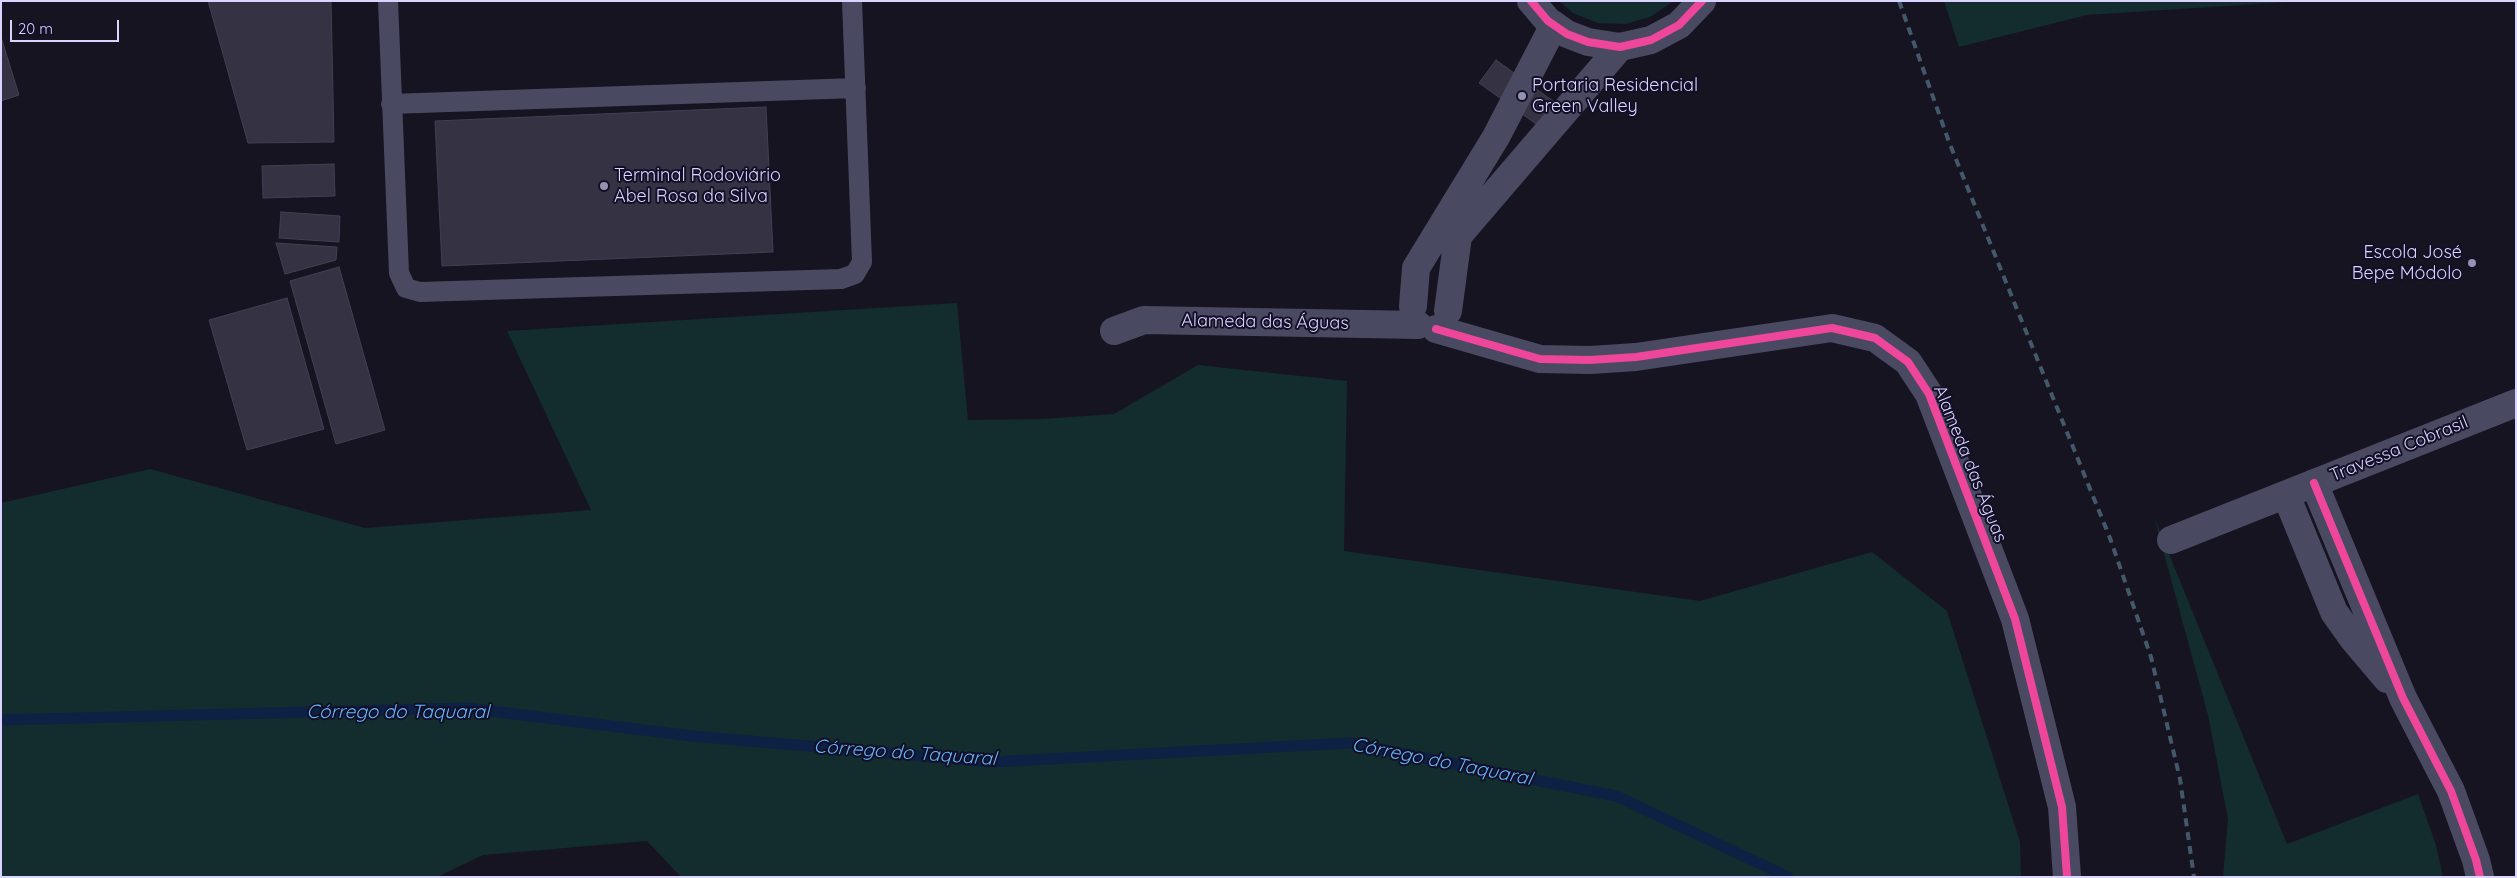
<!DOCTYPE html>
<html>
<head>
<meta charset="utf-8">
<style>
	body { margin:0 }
	#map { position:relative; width:2517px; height:878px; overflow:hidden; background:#161421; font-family:Quicksand,sans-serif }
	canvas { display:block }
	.frame { position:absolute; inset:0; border:2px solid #d9d4ff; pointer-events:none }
	.scale { position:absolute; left:10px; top:20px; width:109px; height:22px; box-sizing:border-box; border:2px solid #d9d4ff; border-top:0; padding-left:6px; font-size:15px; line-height:18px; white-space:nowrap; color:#d9d4ff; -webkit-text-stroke:4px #130f26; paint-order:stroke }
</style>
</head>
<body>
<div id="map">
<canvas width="2517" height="878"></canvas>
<div class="frame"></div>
<div class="scale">20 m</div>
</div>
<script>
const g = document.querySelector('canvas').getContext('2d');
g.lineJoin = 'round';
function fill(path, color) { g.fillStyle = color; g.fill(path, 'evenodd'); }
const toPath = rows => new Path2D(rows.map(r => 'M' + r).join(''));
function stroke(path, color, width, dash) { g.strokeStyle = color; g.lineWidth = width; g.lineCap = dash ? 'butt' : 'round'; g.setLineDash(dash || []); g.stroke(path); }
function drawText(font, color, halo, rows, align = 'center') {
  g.font = font + ' Quicksand,sans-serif'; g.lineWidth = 4; g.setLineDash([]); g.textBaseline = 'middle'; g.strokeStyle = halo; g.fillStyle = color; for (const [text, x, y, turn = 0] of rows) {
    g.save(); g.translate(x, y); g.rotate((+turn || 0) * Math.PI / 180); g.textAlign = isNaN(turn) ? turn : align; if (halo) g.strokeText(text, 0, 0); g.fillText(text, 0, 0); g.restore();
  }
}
const green = toPath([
	[1559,1,1674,1,1650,17,1625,24,1598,23,1573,13],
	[1944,1,2304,1,2087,15,1959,47],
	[957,303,968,420,1042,419,1114,414,1198,365,1347,381,1344,551,1700,601,1872,552,1947,611,2020,842,2021,877,681,877,647,841,483,855,437,877,1,877,1,503,150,469,365,528,591,510,507,331],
	[2154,517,2287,844,2418,794,2436,845,2443,877,2223,877,2228,819,2208,715]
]);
const stream = toPath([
	[1,720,466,708,692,736,992,762,1350,743,1616,796,1788,877]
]);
const building = toPath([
	[208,1,331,1,334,142,248,143,208,1],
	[1,37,19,95,1,101,1,37],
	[1496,60,1560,106,1543,129,1479,83,1496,60],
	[766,107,773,252,442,266,435,121,766,107],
	[334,164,335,196,263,198,262,166,334,164],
	[281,212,340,216,339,242,279,238,281,212],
	[276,243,337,247,336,260,285,274,276,243],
	[339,267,385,430,336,444,290,281,339,267],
	[287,298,324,429,247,450,209,320,287,298]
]);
const service = toPath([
	[388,1,399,273,406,288,420,292,841,279,855,274,862,262,852,1],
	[391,104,856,88]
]);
const minor = toPath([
	[1413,306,1416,268,1496,137,1554,25],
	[1448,311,1458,236,1620,47],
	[1436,329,1540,359,1590,360,1636,357,1832,328,1875,338,1908,362,1929,394,2015,619,2062,807,2067,877],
	[1114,331,1144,320,1418,325],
	[2314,483,2403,698,2451,791,2476,860,2480,877],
	[2286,495,2334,612,2354,640,2387,679],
	[2171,540,2516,403]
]);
const tertiary = toPath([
	[1531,1,1548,21,1567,34,1588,42,1620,47,1651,40,1679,25,1702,1]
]);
const rail = toPath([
	[1899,1,1949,142,2110,538,2151,657,2180,779,2194,877]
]);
const cycleway = toPath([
	[1531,1,1548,21,1567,34,1588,42,1620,47,1651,40,1679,25,1702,1],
	[1436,329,1540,359,1590,360,1636,357,1832,328,1875,338,1908,362,1929,394,2015,619,2062,807,2067,877],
	[2314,483,2403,698,2451,791,2476,860,2480,877]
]);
const markers = [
	[1522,96,5,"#9591b1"],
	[604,186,5,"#9591b1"],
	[2472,263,5,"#9591b1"]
];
const poiNames = [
	["Portaria Residencial",1532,86],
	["Green Valley",1532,107],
	["Terminal Rodoviário",614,176],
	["Abel Rosa da Silva",614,197],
	["Escola José",2462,253,"right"],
	["Bepe Módolo",2462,274,"right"]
];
const streetNames = [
	["Alameda das Águas",1265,322,1],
	["Travessa Cobrasil",2399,449,-22],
	["Alameda das Águas",1970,464,68]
];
const waterNames = [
	["Córrego do Taquaral",398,712],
	["Córrego do Taquaral",905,753,4],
	["Córrego do Taquaral",1442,762,11]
];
fill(green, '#132c2d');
stroke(stream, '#0d2144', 11);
fill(building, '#343243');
stroke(building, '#433f54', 1);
stroke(service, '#4a4962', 20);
stroke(minor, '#4a4962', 28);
stroke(tertiary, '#4a4962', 28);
stroke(rail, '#43596b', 4, [8, 6]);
stroke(cycleway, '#ed469a', 8);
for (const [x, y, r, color] of markers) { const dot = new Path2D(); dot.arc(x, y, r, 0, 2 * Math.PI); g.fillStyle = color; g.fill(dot); stroke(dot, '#130f26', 2); }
drawText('18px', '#d9d4ff', '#130f26', poiNames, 'left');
drawText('18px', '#d9d4ff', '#130f26', streetNames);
drawText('italic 19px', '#62b6ff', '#130f26', waterNames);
</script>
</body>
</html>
